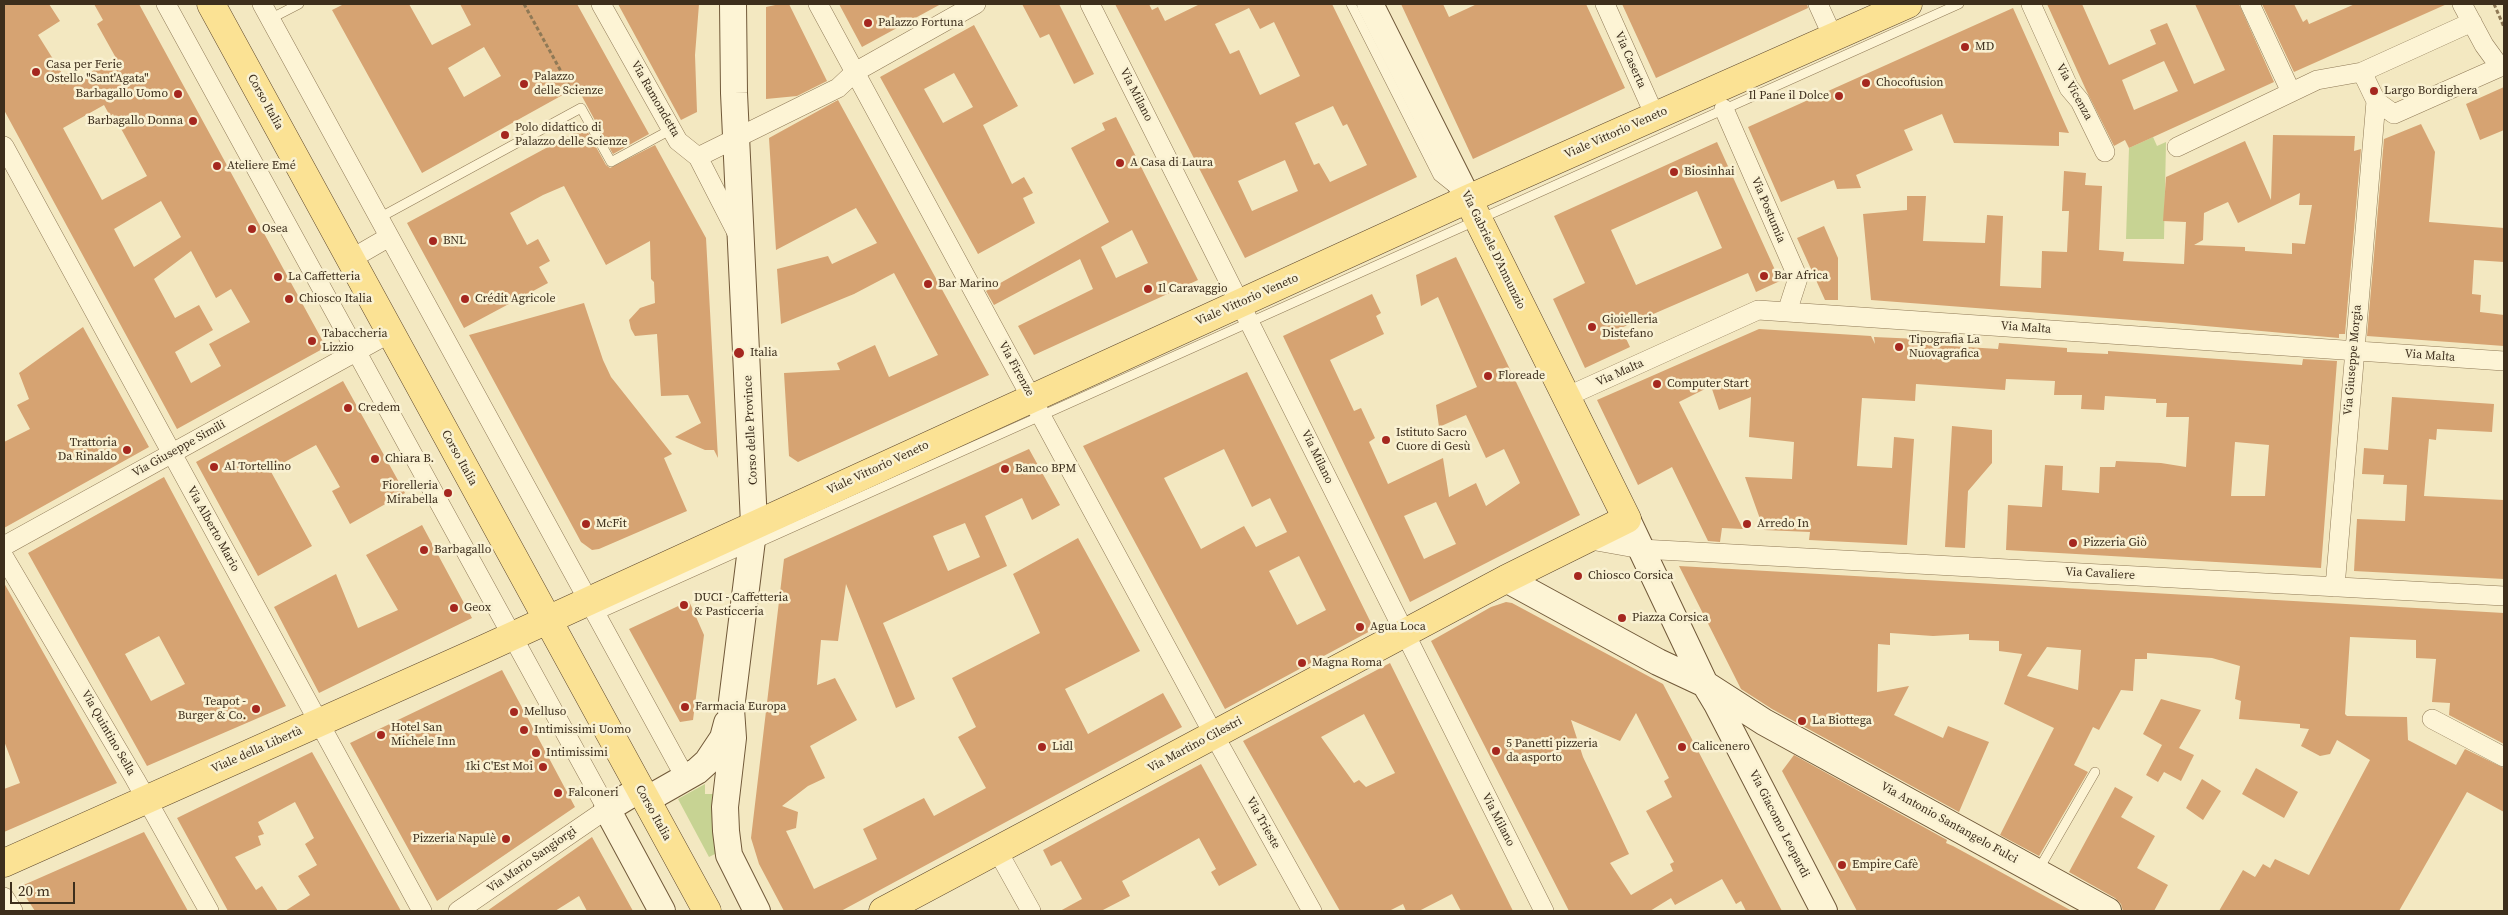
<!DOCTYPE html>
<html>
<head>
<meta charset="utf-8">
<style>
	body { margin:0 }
	#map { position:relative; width:2508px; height:915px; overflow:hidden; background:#f3e8c1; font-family:"Source Serif 4",serif }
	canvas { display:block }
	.frame { position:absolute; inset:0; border:5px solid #3d2e1c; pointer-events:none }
	.scale { position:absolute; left:10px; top:882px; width:65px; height:22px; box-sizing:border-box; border:2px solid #3d2e1c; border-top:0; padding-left:6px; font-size:15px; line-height:18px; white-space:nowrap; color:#3d2e1c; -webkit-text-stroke:4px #f9f1d2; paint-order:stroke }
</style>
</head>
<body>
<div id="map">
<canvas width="2508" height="915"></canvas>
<div class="frame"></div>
<div class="scale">20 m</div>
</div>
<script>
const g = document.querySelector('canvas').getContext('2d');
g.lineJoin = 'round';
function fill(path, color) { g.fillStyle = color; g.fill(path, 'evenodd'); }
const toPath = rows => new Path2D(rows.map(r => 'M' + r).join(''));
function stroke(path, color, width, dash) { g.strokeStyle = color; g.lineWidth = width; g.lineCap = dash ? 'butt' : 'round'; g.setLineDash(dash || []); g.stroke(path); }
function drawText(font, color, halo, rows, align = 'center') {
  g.font = font + ' "Source Serif 4",serif'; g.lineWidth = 5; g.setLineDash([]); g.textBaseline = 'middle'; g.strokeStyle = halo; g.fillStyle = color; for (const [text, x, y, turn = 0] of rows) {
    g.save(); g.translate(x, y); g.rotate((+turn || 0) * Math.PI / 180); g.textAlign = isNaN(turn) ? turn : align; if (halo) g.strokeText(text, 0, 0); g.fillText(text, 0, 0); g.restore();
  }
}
const green = toPath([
	[2153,137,2157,146,2166,142,2164,239,2126,239,2129,148],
	[705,784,705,794,714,794,717,853,709,857,678,799]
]);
const building = toPath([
	[4,4,49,4,60,21,38,35,63,75,68,73,73,82,116,58,97,24,103,20,94,4,139,4,326,347,177,429,4,110],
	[104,105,110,116,113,114,147,176,102,200,63,128],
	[161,201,181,237,134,267,114,229],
	[191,251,216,298,231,289,250,322,209,344,221,366,191,383,175,352,213,330,199,305,175,318,154,279],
	[344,4,409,4,432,45,471,25,460,4,577,4,649,134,613,154,577,87,422,173,332,10],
	[484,47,501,76,464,97,448,68],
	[618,4,699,4,695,55,697,112,681,120],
	[780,4,789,4,827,81,797,96,766,99,766,7],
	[839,4,941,4,862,47],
	[1022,4,1059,4,1094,74,1074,84,1049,34,1040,38],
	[1115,4,1149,4,1152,10,1158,7,1165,21,1200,4,1332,4,1417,177,1245,258],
	[1249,8,1260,29,1274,22,1300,76,1260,95,1239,50,1230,54,1215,24],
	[1333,106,1343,126,1347,124,1367,165,1330,182,1319,163,1314,165,1295,123],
	[1285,160,1298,191,1252,211,1238,181],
	[1401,4,1443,4,1449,17,1477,4,1586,4,1625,88,1473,159],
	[1622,4,1807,4,1808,8,1656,78],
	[2047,4,2082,4,2109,65,2156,44,2150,30,2167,23,2194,84,2225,70,2195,4,2239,4,2274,82,2129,148,2125,140,2114,146,2087,92],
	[2164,61,2178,91,2134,110,2122,80],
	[2262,4,2294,4,2303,22,2307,19,2309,24,2355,4,2447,4,2294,72],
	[2013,8,2069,133,2059,132,2059,146,1954,143,1942,114,1904,130,1913,150,1856,175,1861,188,1837,189,1834,180,1781,202,1748,127],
	[974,25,1018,106,983,125,1012,184,1024,177,1033,193,1023,198,1035,223,978,254,880,77],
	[954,73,973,107,943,123,924,89],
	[2504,87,2504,130,2480,140,2466,104],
	[838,100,989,375,798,462,789,456,784,373,840,370,837,363,875,345,889,377,938,355,894,273,854,294,781,324,777,269,828,256,832,264,877,243,856,208,776,250,769,138],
	[1116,117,1198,280,1034,355,1018,326,1093,289,1080,259,994,305,986,291,1109,222,1071,148,1105,130,1102,123],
	[1132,230,1148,263,1116,278,1101,247],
	[2421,124,2435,152,2429,222,2504,228,2504,262,2474,260,2472,294,2481,295,2480,312,2504,315,2504,346,2367,336,2384,139],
	[585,127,606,165,610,168,655,145,706,238,718,458,714,450,705,450,675,437,701,423,688,395,661,396,657,334,635,336,631,329,629,320,640,308,655,303,654,282,651,279,650,241,606,265,564,186,543,195,510,213,527,245,538,239,550,261,539,267,548,283,464,328,407,223],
	[2273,135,2355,136,2354,151,2361,149,2345,334,2339,334,2339,338,2172,323,1871,300,1863,214,1907,210,1907,196,1926,196,1923,241,1985,243,1987,215,2003,216,2000,286,2041,288,2042,251,2067,252,2069,211,2062,211,2064,171,2086,173,2085,185,2102,186,2099,250,2124,252,2123,261,2184,264,2186,222,2163,221,2166,177,2245,141,2271,200],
	[2300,193,2299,205,2312,205,2305,244,2292,243,2292,254,2245,251,2245,247,2194,245,2203,240,2204,213,2228,202,2238,223],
	[1717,142,1780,281,1756,292,1748,273,1621,328,1630,347,1585,368,1553,299,1585,283,1554,216],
	[1697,191,1722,248,1636,285,1611,230],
	[1824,226,1838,258,1838,300,1825,300,1797,238],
	[1456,257,1580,515,1410,602,1283,336,1372,294,1381,313,1376,316,1384,334,1330,360,1354,411,1361,408,1375,438,1369,442,1388,484,1443,458,1449,497,1476,483,1486,506,1520,483,1504,449,1486,458,1466,415,1439,427,1436,405,1477,387,1438,297,1421,306,1416,275],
	[1436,502,1456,544,1424,559,1404,516],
	[584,303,603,360,611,377,672,454,664,458,687,511,599,549,592,550,581,542,469,335],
	[83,327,149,447,4,528,4,442,30,429,17,405,29,399,19,373],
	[1759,329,1871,336,1875,344,1874,337,1919,339,1919,344,1998,349,1999,343,2067,348,2067,352,2108,354,2108,351,2302,365,2303,359,2337,361,2321,568,2006,550,2008,505,2042,507,2045,465,2063,466,2062,490,2099,493,2100,467,2115,467,2116,461,2161,463,2186,467,2189,417,2166,417,2167,403,2156,403,2156,399,2105,396,2104,410,2081,409,2082,395,2054,395,2055,381,2006,379,2005,390,1916,384,1915,401,1862,398,1857,466,1892,468,1894,437,1914,439,1907,545,1809,540,1810,532,1764,530,1745,477,1792,479,1794,442,1749,437,1751,397,1719,410,1711,386,1679,402,1743,529,1722,528,1720,542,1708,541,1672,467,1638,485,1597,400],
	[2235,442,2269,445,2265,496,2231,496],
	[1247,372,1374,629,1225,709,1083,446],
	[1224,449,1252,507,1270,498,1287,532,1256,547,1244,526,1201,549,1164,478],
	[1299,556,1326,610,1297,625,1269,571],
	[343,381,405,493,350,524,332,491,340,487,316,445,270,470,312,546,258,576,196,462],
	[2392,397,2494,404,2492,432,2437,429,2436,440,2429,439,2424,496,2504,500,2504,579,2354,571,2357,519,2405,521,2407,485,2383,484,2384,475,2362,474,2364,448,2388,450],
	[1952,426,1992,430,1992,463,1968,491,1965,548,1945,547],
	[1029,449,1060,505,1032,520,1022,498,985,516,1007,566,883,623,915,699,896,708,846,584,838,641,821,640,817,685,835,678,857,720,810,746,825,778,808,786,782,806,798,812,796,828,786,831,814,889,877,859,863,829,924,798,934,816,986,788,958,737,976,727,952,678,1040,633,1013,574,1078,538,1140,651,1065,689,1088,734,1163,693,1182,727,841,911,784,911,759,864,751,838,784,559],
	[965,523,980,557,948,571,933,536],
	[164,477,286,706,147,766,28,553],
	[159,636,185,684,151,701,125,654],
	[422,525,472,618,319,693,274,607,336,574,358,628,398,610,366,555],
	[1679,566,2504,613,2504,744,2449,715,2450,703,2432,702,2436,659,2416,658,2416,640,2350,637,2345,714,2347,716,2407,717,2408,740,2456,765,2465,749,2504,768,2504,812,2467,792,2399,911,2219,911,2243,870,2255,877,2263,864,2270,868,2275,859,2309,875,2370,760,2337,740,2330,754,2320,756,2301,746,2309,729,2300,728,2300,724,2239,719,2241,701,2235,699,2240,666,2212,658,2147,653,2147,659,2135,659,2133,691,2121,690,2099,730,2093,727,2074,765,2088,772,2039,856,2000,835,2054,728,2004,704,2022,654,1999,651,1999,641,1969,640,1969,634,1933,636,1890,633,1890,645,1878,644,1877,692,1909,686,1894,715,1943,738,1948,726,1989,742,1959,812,1772,709,1741,689],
	[2047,647,2081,650,2078,690,2027,676],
	[4,583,117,783,4,832,4,789,20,783,4,741],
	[689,601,704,635,693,720,680,722,629,629],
	[1506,602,1512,603,1663,684,1782,911,1746,911,1741,901,1736,904,1722,879,1675,905,1671,898,1650,911,1569,911,1431,641,1491,607],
	[1636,713,1669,778,1664,781,1672,797,1646,811,1674,862,1670,864,1673,871,1631,895,1610,863,1629,854,1583,757,1571,720,1620,741],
	[1390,663,1456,796,1513,911,1461,911,1452,894,1419,911,1406,911,1403,904,1389,911,1340,911,1243,741],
	[1364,714,1395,773,1366,787,1359,780,1354,783,1321,737],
	[502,670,575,807,437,901,350,743],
	[2161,699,2201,710,2179,748,2194,755,2181,781,2164,772,2158,782,2146,775,2162,745,2143,734],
	[312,752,362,841,401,911,285,911,310,895,298,876,317,865,305,844,314,838,295,802,258,822,264,834,258,836,261,845,235,857,256,890,262,886,278,911,228,911,177,818],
	[1794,755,1947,840,1946,843,1953,846,2072,911,1857,911,1782,771],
	[1201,764,1257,865,1219,886,1211,872,1216,869,1199,838,1122,881,1130,896,1101,911,1060,911,1082,899,1061,861,1051,866,1043,850],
	[2256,768,2298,792,2284,818,2242,794],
	[2202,779,2221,791,2203,820,2186,808],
	[2115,787,2133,797,2121,817,2155,836,2137,868,2168,885,2154,911,2123,911,2121,904,2115,898,2069,872],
	[144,832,188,911,35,911,19,887],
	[592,837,633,911,587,911,579,896,555,911,487,911]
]);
const path = toPath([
	[524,4,574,95],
	[2494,4,2504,27]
]);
const lane = toPath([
	[1351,4,1438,176,1453,188],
	[270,19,299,4],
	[379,218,581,108,611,162,672,129],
	[595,616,1959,4],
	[2039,869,2095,772]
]);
const street = toPath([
	[166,4,607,809,458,911],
	[262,4,685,777],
	[601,4,678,141,698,157,738,235],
	[818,4,1214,735,1312,911],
	[1090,4,1544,911],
	[1605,4,1655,116],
	[1818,4,1833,37],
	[2031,4,2069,88,2080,101,2105,152],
	[2250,4,2291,92],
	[2462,4,2484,45,2500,67,2504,67],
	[2472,22,2362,72,2376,101,2394,114,2500,67],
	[1724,109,1798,278,1787,312],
	[4,146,422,911],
	[2177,147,2317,80,2362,72],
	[698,157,838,88,855,72,976,4],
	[351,259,389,237],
	[1566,397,1758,310,2504,361],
	[1585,539,1641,549,2504,596],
	[4,546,390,333],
	[4,557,135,779,209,911],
	[2335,587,2376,101],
	[2432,719,2504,757],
	[997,850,1031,911],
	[4,897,13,911]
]);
const secondary = toPath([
	[733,4,734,93,754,524,731,709,733,738,725,807,726,831,729,855,757,911],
	[1370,4,1468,199],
	[1627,519,1705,684,1717,704,1824,911],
	[1506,579,1658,662,1705,684,1764,722,2108,911],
	[640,789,607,809,662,911],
	[646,800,697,771,707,762,723,738,727,723]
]);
const primary = toPath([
	[211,4,707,911],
	[4,863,484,649,1468,199,1908,4],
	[883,911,1506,579,1627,519,1468,199]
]);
const markers = [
	[868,23,5,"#a5271f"],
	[1965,47,5,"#a5271f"],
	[36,72,5,"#a5271f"],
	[1866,83,5,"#a5271f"],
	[524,84,5,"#a5271f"],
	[2374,91,5,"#a5271f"],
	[178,94,5,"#a5271f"],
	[1839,96,5,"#a5271f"],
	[193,121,5,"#a5271f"],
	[505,135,5,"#a5271f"],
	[1120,163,5,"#a5271f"],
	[217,166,5,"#a5271f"],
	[1674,172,5,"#a5271f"],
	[252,229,5,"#a5271f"],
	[433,241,5,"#a5271f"],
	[1764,276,5,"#a5271f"],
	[278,277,5,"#a5271f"],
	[928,284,5,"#a5271f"],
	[1148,289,5,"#a5271f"],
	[289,299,5,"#a5271f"],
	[465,299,5,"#a5271f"],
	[1592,327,5,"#a5271f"],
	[312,341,5,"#a5271f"],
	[1899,347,5,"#a5271f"],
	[739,353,6,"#a5271f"],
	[1488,376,5,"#a5271f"],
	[1657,384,5,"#a5271f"],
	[348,408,5,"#a5271f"],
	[1386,440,5,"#a5271f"],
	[127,450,5,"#a5271f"],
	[375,459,5,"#a5271f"],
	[214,467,5,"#a5271f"],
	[1005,469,5,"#a5271f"],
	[448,493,5,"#a5271f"],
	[586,524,5,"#a5271f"],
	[1747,524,5,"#a5271f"],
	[2073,543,5,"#a5271f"],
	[424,550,5,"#a5271f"],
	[1578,576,5,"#a5271f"],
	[684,605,5,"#a5271f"],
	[454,608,5,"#a5271f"],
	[1622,618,5,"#a5271f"],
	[1360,627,5,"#a5271f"],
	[1302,663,5,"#a5271f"],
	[685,707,5,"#a5271f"],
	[256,709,5,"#a5271f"],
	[514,712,5,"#a5271f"],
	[1802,721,5,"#a5271f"],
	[524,730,5,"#a5271f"],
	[381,735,5,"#a5271f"],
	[1042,747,5,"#a5271f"],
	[1682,747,5,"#a5271f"],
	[1496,751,5,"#a5271f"],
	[536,753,5,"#a5271f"],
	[543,767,5,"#a5271f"],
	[558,793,5,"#a5271f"],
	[506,839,5,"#a5271f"],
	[1842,865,5,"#a5271f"]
];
const poiNames = [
	["Palazzo Fortuna",878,23],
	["MD",1975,47],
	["Casa per Ferie",46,65],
	["Ostello \"Sant'Agata\"",46,79],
	["Palazzo",534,77],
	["delle Scienze",534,91],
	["Chocofusion",1876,83],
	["Largo Bordighera",2384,91],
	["Barbagallo Uomo",168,94,"right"],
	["Il Pane il Dolce",1829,96,"right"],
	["Barbagallo Donna",183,121,"right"],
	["Polo didattico di",515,128],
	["Palazzo delle Scienze",515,142],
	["A Casa di Laura",1130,163],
	["Ateliere Emé",227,166],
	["Biosinhai",1684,172],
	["Osea",262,229],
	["BNL",443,241],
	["Bar Africa",1774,276],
	["La Caffetteria",288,277],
	["Bar Marino",938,284],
	["Il Caravaggio",1158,289],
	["Chiosco Italia",299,299],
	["Crédit Agricole",475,299],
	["Gioielleria",1602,320],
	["Distefano",1602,334],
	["Tabaccheria",322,334],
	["Lizzio",322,348],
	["Tipografia La",1909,340],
	["Nuovagrafica",1909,354],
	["Italia",750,353],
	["Floreade",1498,376],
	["Computer Start",1667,384],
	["Credem",358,408],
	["Istituto Sacro",1396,433],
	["Cuore di Gesù",1396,447],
	["Trattoria",117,443,"right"],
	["Da Rinaldo",117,457,"right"],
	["Chiara B.",385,459],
	["Al Tortellino",224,467],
	["Banco BPM",1015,469],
	["Fiorelleria",438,486,"right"],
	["Mirabella",438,500,"right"],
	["McFit",596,524],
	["Arredo In",1757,524],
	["Pizzeria Giò",2083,543],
	["Barbagallo",434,550],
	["Chiosco Corsica",1588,576],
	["DUCI - Caffetteria",694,598],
	["& Pasticceria",694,612],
	["Geox",464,608],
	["Piazza Corsica",1632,618],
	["Agua Loca",1370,627],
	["Magna Roma",1312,663],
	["Teapot -",246,702,"right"],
	["Burger & Co.",246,716,"right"],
	["Farmacia Europa",695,707],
	["Melluso",524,712],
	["La Biottega",1812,721],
	["Hotel San",391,728],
	["Michele Inn",391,742],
	["Intimissimi Uomo",534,730],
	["5 Panetti pizzeria",1506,744],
	["da asporto",1506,758],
	["Lidl",1052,747],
	["Calicenero",1692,747],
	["Intimissimi",546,753],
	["Iki C'Est Moi",533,767,"right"],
	["Falconeri",568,793],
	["Pizzeria Napulè",496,839,"right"],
	["Empire Cafè",1852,865]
];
const streetNames = [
	["Via Caserta",1630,60,66],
	["Via Vicenza",2074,92,61],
	["Via Milano",1136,95,63],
	["Via Ramondetta",655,99,60],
	["Corso Italia",265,102,61],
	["Viale Vittorio Veneto",1616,133,-24],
	["Via Postumia",1768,210,67],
	["Via Gabriele D'Annunzio",1493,250,64],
	["Viale Vittorio Veneto",1247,300,-24],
	["Via Malta",2026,328,4],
	["Via Malta",2430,356,4],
	["Via Giuseppe Morgia",2353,360,-85],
	["Via Firenze",1016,369,61],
	["Via Malta",1620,373,-24],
	["Corso delle Province",751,430,-93],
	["Via Giuseppe Simili",179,449,-29],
	["Via Milano",1317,457,64],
	["Corso Italia",459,458,61],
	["Viale Vittorio Veneto",878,468,-25],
	["Via Alberto Mario",213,529,61],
	["Via Cavaliere",2100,574,3],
	["Via Quintino Sella",108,733,60],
	["Via Martino Cilestri",1195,745,-28],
	["Viale della Libertà",257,750,-24],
	["Corso Italia",653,813,61],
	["Via Milano",1498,820,63],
	["Via Trieste",1263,823,61],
	["Via Antonio Santangelo Fulci",1949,823,29],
	["Via Giacomo Leopardi",1779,824,63],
	["Via Mario Sangiorgi",532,860,-35]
];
fill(green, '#c7d393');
fill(building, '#d6a372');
stroke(lane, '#8f7956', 10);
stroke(street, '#8f7956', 20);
stroke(secondary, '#715939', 28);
stroke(primary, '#5c452b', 29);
stroke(path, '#8f7956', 3, [4, 2.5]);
stroke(lane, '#fdf4d5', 9);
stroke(street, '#fdf4d5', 19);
stroke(secondary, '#fdf4d5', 26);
stroke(primary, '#fbe294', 28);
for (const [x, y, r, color] of markers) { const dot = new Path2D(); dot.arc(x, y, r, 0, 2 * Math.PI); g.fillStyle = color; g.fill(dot); stroke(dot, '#f9f1d2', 2); }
drawText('12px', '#3d2e1c', '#f9f1d2', poiNames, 'left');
drawText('12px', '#3d2e1c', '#f9f1d2', streetNames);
</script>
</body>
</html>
